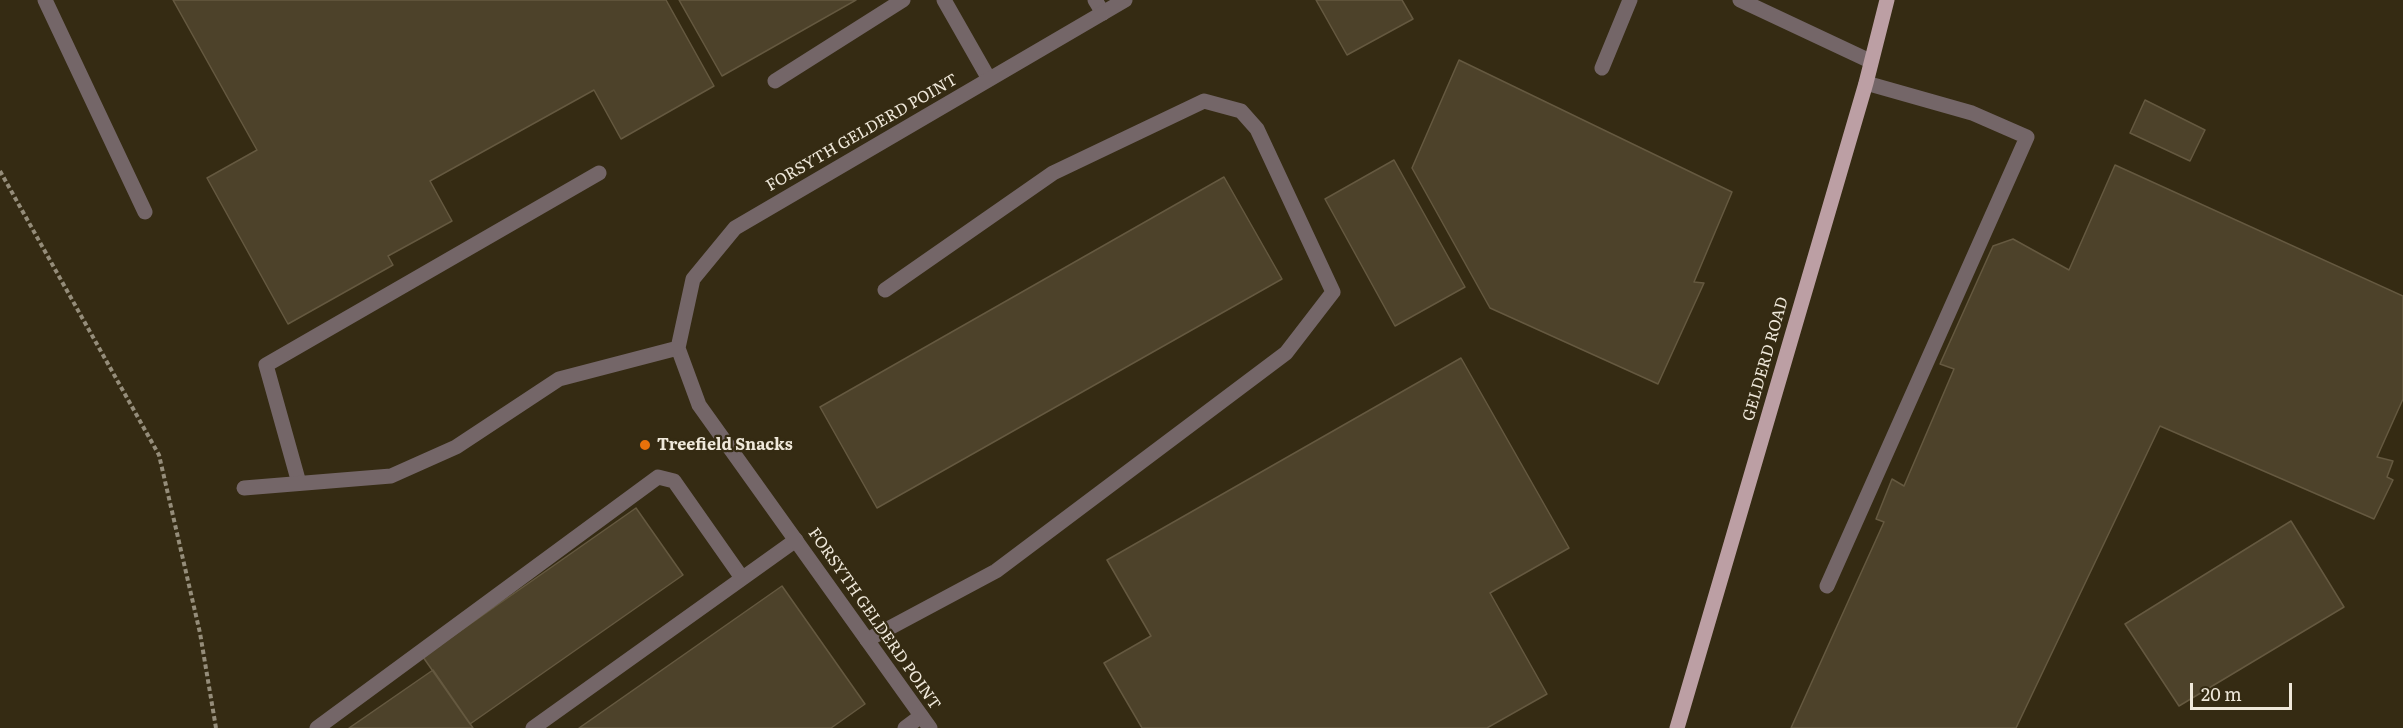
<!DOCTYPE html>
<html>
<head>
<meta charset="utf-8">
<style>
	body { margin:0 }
	#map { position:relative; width:2403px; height:728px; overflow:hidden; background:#352b13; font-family:Literata,serif }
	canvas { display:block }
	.scale { position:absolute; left:2190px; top:683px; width:102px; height:27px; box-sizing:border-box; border:3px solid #efe8da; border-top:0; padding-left:8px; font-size:18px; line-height:21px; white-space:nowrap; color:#efe8da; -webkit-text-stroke:4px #352b13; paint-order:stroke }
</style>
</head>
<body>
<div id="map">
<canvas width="2403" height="728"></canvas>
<div class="scale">20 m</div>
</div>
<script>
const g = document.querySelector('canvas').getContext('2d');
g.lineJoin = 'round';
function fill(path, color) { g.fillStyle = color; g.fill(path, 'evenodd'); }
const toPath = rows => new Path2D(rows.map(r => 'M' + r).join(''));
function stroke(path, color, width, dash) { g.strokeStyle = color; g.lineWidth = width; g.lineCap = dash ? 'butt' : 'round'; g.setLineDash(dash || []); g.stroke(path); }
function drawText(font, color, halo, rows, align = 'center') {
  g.font = font + ' Literata,serif'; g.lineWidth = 4.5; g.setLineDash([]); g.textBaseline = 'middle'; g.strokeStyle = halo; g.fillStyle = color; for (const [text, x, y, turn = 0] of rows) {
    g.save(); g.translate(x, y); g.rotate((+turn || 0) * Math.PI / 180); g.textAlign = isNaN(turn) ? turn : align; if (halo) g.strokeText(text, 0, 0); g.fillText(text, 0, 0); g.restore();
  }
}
const building = toPath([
	[173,0,666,0,714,86,621,139,594,90,430,181,452,221,388,256,393,265,288,324,207,178,257,150,173,0],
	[679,0,856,0,722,76,679,0],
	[1316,0,1402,0,1413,19,1347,55,1316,0],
	[1459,60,1732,192,1694,282,1704,283,1658,384,1490,308,1412,168,1459,60],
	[2145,100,2205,130,2190,161,2130,133,2145,100],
	[1394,160,1465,287,1395,326,1325,199,1394,160],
	[2115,165,2403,296,2403,399,2377,457,2393,461,2387,477,2393,480,2374,519,2160,426,2016,728,1791,728,1884,522,1876,519,1892,479,1904,486,1954,369,1940,364,1993,246,2013,239,2069,270,2115,165],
	[1224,177,1282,279,877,508,820,407,1224,177],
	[1461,358,1569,548,1490,593,1547,694,1487,728,1142,728,1104,663,1151,636,1107,560,1461,358],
	[636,508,683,575,470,724,423,657,636,508],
	[2291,521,2344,607,2179,706,2125,624,2291,521],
	[782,586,865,704,831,728,579,728,782,586],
	[433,670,473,728,349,728,433,670]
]);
const path = toPath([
	[0,171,159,455,200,633,216,728]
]);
const lane = toPath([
	[45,0,145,212],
	[944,0,989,79],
	[1095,0,1103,13],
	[1602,68,1630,0],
	[775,81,903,0],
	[299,483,266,365,599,173],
	[1827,586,2027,137,1972,113,1866,83],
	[867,640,996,571,1286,353,1333,292,1257,129,1241,111,1204,101,1053,173,885,290],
	[317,728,658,477,674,481,742,578],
	[533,728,796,540],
	[905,728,921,716]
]);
const street = toPath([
	[1740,0,1870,61],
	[244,488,391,476,456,447,559,379,678,348],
	[930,728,699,405,678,348,693,279,735,228,1125,0]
]);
const primary = toPath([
	[1677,728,1866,83,1887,0]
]);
const markers = [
	[645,445,6,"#e8710a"]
];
const streetNames = [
	["FORSYTH GELDERD POINT",862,133,-30],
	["GELDERD ROAD",1766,359,-74],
	["FORSYTH GELDERD POINT",874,619,55]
];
const poiNames = [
	["Treefield Snacks",657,445]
];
fill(building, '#4d422a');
stroke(building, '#655940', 1.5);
stroke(path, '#958d7a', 4, [4.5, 3]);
stroke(lane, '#746668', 15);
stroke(street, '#746668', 15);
stroke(primary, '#bc9fa4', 15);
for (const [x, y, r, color] of markers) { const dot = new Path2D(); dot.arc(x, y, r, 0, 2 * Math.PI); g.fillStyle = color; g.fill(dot); stroke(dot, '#352b13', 2); }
drawText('16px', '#efe8da', '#352b13', streetNames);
drawText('bold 16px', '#efe8da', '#352b13', poiNames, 'left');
</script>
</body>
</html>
